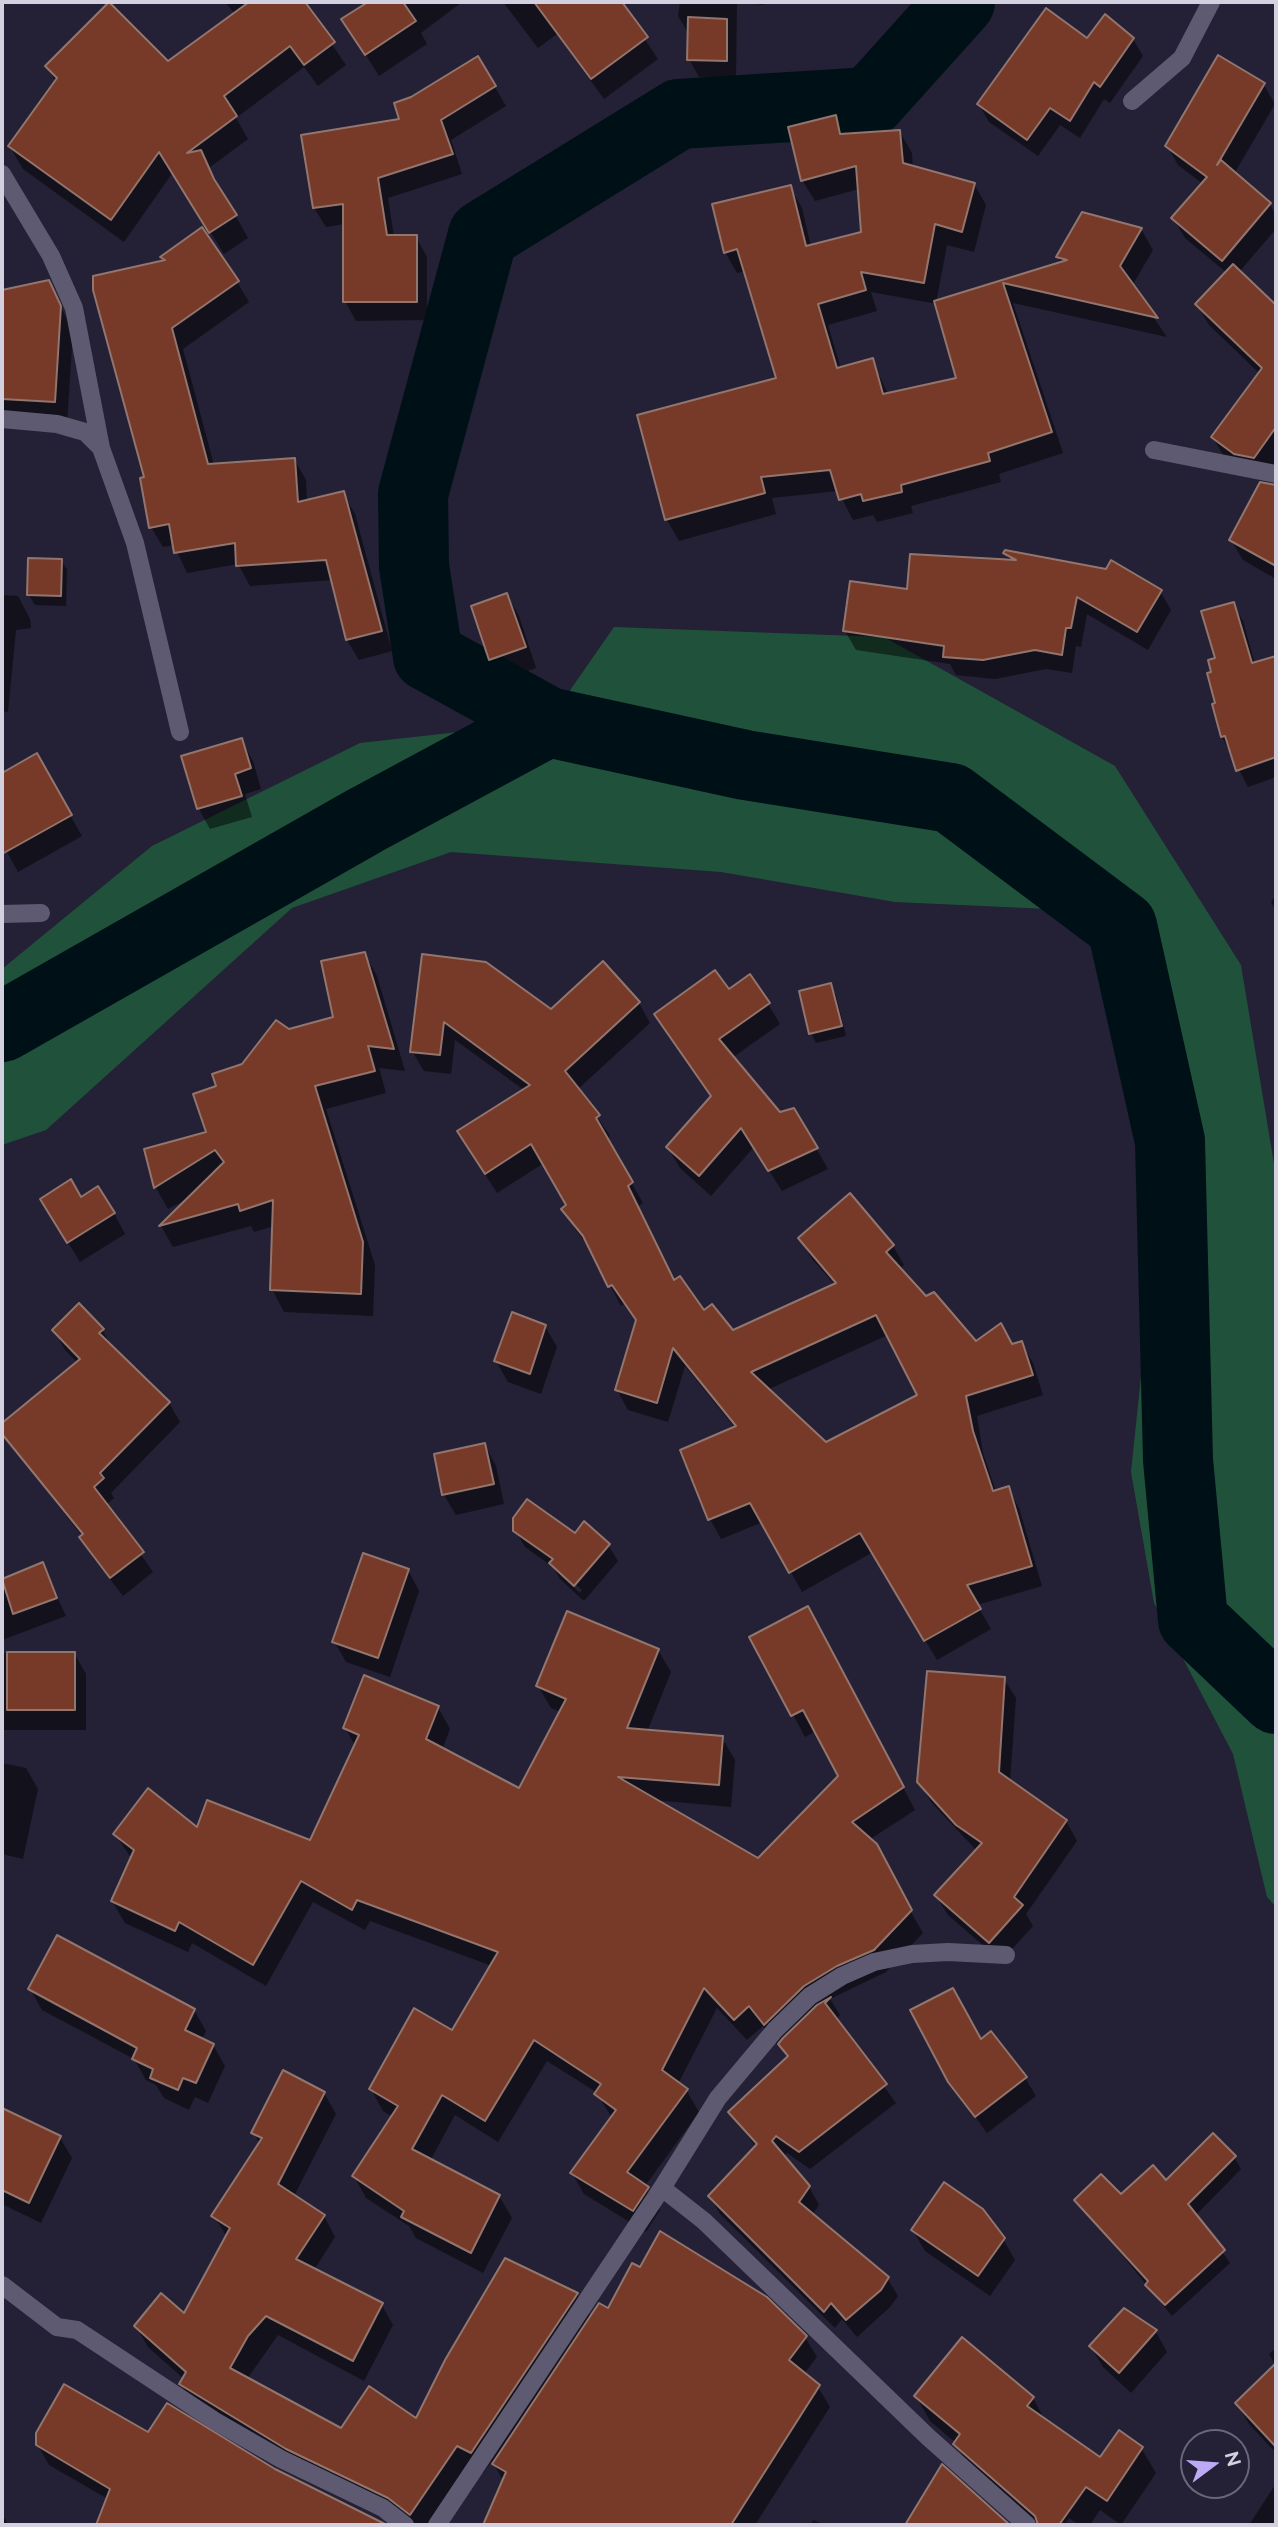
<!DOCTYPE html>
<html>
<head>
<meta charset="utf-8">
<style>
	body { margin:0 }
	#map { position:relative; width:1278px; height:2527px; overflow:hidden; background:#242035; font-family:Raleway,sans-serif }
	canvas { display:block }
	.frame { position:absolute; inset:0; border:4px solid #d3d0df; pointer-events:none }
	.north { position:absolute; left:1180px; top:2429px; width:70px; height:70px; box-sizing:border-box; background:#242035; border:2px solid #6a6679; border-radius:50%; rotate:74deg; font-size:19px; font-weight:700; line-height:28px; text-align:center; color:#d3d0df }
	.north::after { content:''; display:block; margin:auto; width:24px; height:32px; background:#bcaaf5; clip-path:polygon(50% 0,100% 100%,50% 72%,0 100%) }
</style>
</head>
<body>
<div id="map">
<canvas width="1278" height="2527"></canvas>
<div class="frame"></div>
<div class="north">N</div>
</div>
<script>
const g = document.querySelector('canvas').getContext('2d');
g.lineJoin = 'round';
function fill(path, color) { g.fillStyle = color; g.fill(path, 'evenodd'); }
const toPath = rows => new Path2D(rows.map(r => 'M' + r).join(''));
function stroke(path, color, width, dash) { g.strokeStyle = color; g.lineWidth = width; g.lineCap = dash ? 'butt' : 'round'; g.setLineDash(dash || []); g.stroke(path); }
const green = toPath([
	[614,627,884,637,1115,766,1241,965,1276,1176,1276,1907,1267,1897,1233,1754,1154,1603,1131,1472,1156,1232,1141,1005,1070,910,895,902,721,872,451,852,292,908,46,1130,2,1145,2,969,152,846,360,743,548,722]
]);
const shadow = toPath([
	[225,2,307,2,304,4,346,65,318,86,304,67,236,118,248,139,209,168,248,238,224,254,173,172,124,242,23,169,10,147,56,82,47,66,168,64,235,14],
	[371,2,462,2,421,33,427,44,379,76,344,20],
	[503,2,620,2,658,59,604,99,557,34,538,48],
	[680,2,737,2,736,78,699,77,689,59,690,31,688,33,678,16],
	[741,2,763,2,763,5],
	[1133,39,1143,56,1110,103,1104,99,1080,138,1060,125,1038,156,989,122,979,105,1087,41],
	[478,58,506,106,451,140,462,174,388,198,394,237,416,237,427,257,427,320,356,321,345,301,345,224,326,227,314,208,303,136,402,121,412,99],
	[1264,85,1275,104,1234,174,1270,204,1276,216,1276,229,1239,272,1276,304,1276,464,1266,478,1225,458,1213,438,1260,374,1209,325,1197,304,1227,273,1185,238,1173,218,1203,184,1178,165,1167,146],
	[835,117,845,135,900,132,912,153,913,168,974,184,986,205,974,252,947,245,936,303,1061,264,1058,257,1141,229,1153,250,1132,286,1167,337,1013,303,1063,453,999,474,1001,482,911,506,913,513,877,522,873,515,853,520,838,491,772,498,776,514,679,541,667,520,639,416,778,379,746,271,737,273,725,252,790,187,802,208,811,247,863,233,859,189,815,201,802,180],
	[871,292,937,304,958,380,888,394,872,360,841,369,828,325,877,311],
	[163,257,237,282,249,302,183,349,214,465,294,459,306,480,307,502,343,494,355,514,392,651,359,660,347,640,333,580,250,586,238,564,187,573,174,545,163,547,151,527,146,478,165,261],
	[48,282,73,331,67,424,2,420,2,292],
	[1257,492,1276,502,1276,579,1243,560,1231,540],
	[1005,553,1160,591,1171,610,1148,650,1087,614,1081,647,1076,646,1072,673,1046,669,995,679,956,675,950,664,856,650,845,631,909,591,1010,562],
	[61,560,67,570,66,606,35,605,29,595],
	[2,595,18,596,30,619,31,628,16,630,8,712,2,711],
	[507,595,519,616,536,668,503,680,491,659],
	[1233,604,1243,621,1255,664,1276,658,1276,777,1248,787,1222,737,1209,674,1214,673],
	[241,740,253,761,261,789,245,794,252,817,210,829,199,809,183,757],
	[36,756,82,836,18,872,2,843,2,775],
	[1276,895,1276,911,1271,902],
	[365,954,377,976,405,1071,379,1068,386,1093,326,1109,375,1265,373,1316,284,1312,272,1289,274,1226,254,1232,251,1226,173,1247,161,1226,190,1198,168,1209,156,1188,146,1150,208,1133,218,1087,288,1031,335,1019],
	[424,956,552,1012,603,964,639,1003,650,1023,578,1089,610,1136,606,1139,643,1203,637,1207,675,1282,704,1312,733,1332,835,1285,812,1259,800,1239,893,1246,904,1265,900,1269,926,1298,976,1343,1013,1346,1021,1343,1033,1363,1043,1395,977,1416,983,1453,996,1492,1008,1488,1019,1508,1042,1586,977,1605,991,1629,937,1660,873,1552,802,1592,763,1522,721,1539,710,1519,682,1451,736,1429,685,1366,668,1422,628,1410,617,1390,637,1323,624,1304,621,1306,592,1251,575,1229,563,1210,568,1206,544,1163,497,1193,471,1152,524,1090,455,1040,451,1074,424,1071,412,1051],
	[888,1335,919,1395,825,1444,767,1390],
	[831,985,836,995,846,1036,816,1043,811,1033],
	[729,991,768,1004,780,1024,732,1058,779,1114,794,1110,828,1169,782,1191,754,1147,711,1196,680,1168,668,1148,711,1097,656,1014],
	[80,1199,114,1213,125,1234,80,1262,54,1220],
	[545,1326,557,1347,541,1394,508,1382,496,1361],
	[54,1330,102,1330,114,1350,169,1403,180,1422,111,1493,114,1498,106,1505,153,1572,123,1596,92,1556,82,1536,2,1434,2,1426,78,1363,65,1350],
	[485,1445,496,1466,504,1504,456,1515,444,1495],
	[515,1530,575,1535,608,1545,618,1561,584,1601,560,1579,553,1567,525,1547],
	[561,1571,582,1590,580,1593,561,1576],
	[42,1565,66,1616,2,1640,2,1581],
	[408,1570,419,1591,390,1677,346,1662,334,1641],
	[820,1630,915,1810,869,1840,923,1933,886,1972,830,1999,840,2015,836,2020,896,2103,810,2169,787,2153,783,2157,809,2187,819,2205,812,2215,887,2278,898,2296,890,2307,857,2337,842,2319,835,2328,720,2214,710,2197,756,2147,730,2112,788,2058,780,2043,778,2046,763,2026,747,2040,717,2008,678,2084,686,2090,699,2112,645,2186,660,2210,646,2232,584,2194,572,2173,612,2118,596,2092,547,2061,498,2142,455,2115,430,2161,499,2196,512,2218,483,2273,416,2238,409,2226,366,2198,354,2176,393,2117,383,2111,371,2089,453,2033,492,1966,370,1921,365,1930,313,1902,266,1986,192,1943,188,1952,125,1923,112,1901,132,1859,115,1834,198,1830,311,1842,356,1747,345,1728,438,1707,450,1729,442,1750,520,1791,561,1712,551,1708,538,1686,658,1650,671,1672,647,1732,722,1738,735,1760,731,1807,654,1800,759,1861,840,1776,816,1731,805,1737,752,1638],
	[2,1653,74,1653,86,1674,86,1730,2,1730],
	[1004,1679,1016,1698,1010,1782,1066,1821,1077,1841,1026,1914,1033,1926,1001,1961,948,1915,936,1896,977,1851,931,1802,919,1782],
	[2,1763,26,1768,38,1789,23,1859,2,1854],
	[30,1989,194,2010,206,2031,202,2040,213,2045,225,2066,208,2103,195,2097,189,2110,164,2098,156,2085,146,2080,134,2059,42,2010],
	[981,2042,1025,2078,1036,2096,987,2133,950,2081],
	[324,2093,336,2114,294,2196,324,2216,335,2237,314,2270,381,2304,393,2325,364,2381,278,2335,247,2379,341,2430,417,2421,577,2294,591,2318,609,2310,805,2337,817,2357,804,2374,818,2387,830,2407,755,2525,485,2525,504,2482,492,2461,483,2473,469,2465,428,2525,411,2525,193,2404,181,2384,184,2379,148,2347,136,2326,184,2316,227,2237,214,2216,260,2144,253,2132],
	[2,2110,60,2138,72,2158,41,2223,2,2204],
	[1234,2157,1241,2169,1196,2215,1230,2263,1172,2316,1077,2200,1121,2197],
	[913,2230,1003,2239,1015,2260,990,2296,925,2251],
	[1156,2332,1167,2352,1131,2393,1103,2367,1091,2347],
	[1276,2348,1276,2453,1249,2424,1237,2404,1276,2366,1269,2354],
	[916,2396,1033,2398,1046,2422,1100,2459,1141,2448,1156,2473,1121,2525,1100,2510,1090,2525,1079,2525,1069,2518,1065,2525,1031,2525,970,2470,956,2443,930,2421],
	[148,2435,274,2470,384,2525,98,2525,108,2499,49,2465,37,2444],
	[942,2467,1008,2525,907,2525],
	[1275,2485,1276,2525,1249,2525],
	[2,2517,5,2519,8,2525,2,2525],
	[813,2520,825,2525,811,2525]
]);
const river = toPath([
	[548,722,428,656,414,566,413,494,483,235,679,114,870,102,960,2],
	[2,1027,366,820,548,722,745,765,951,798,1122,926,1170,1141,1178,1460,1193,1620,1276,1699]
]);
const building = toPath([
	[109,2,168,61,249,2,305,2,335,42,304,65,290,46,224,96,237,116,187,153,201,150,214,179,237,215,209,233,159,152,111,220,8,146,57,78,45,66,109,2],
	[368,2,403,2,416,21,365,55,341,19,368,2],
	[534,2,622,2,648,37,591,79,534,2],
	[1046,8,1087,38,1105,14,1134,38,1100,87,1094,82,1070,121,1050,108,1027,140,977,104,1046,8],
	[688,17,727,19,727,61,687,60,688,17],
	[1218,55,1265,83,1217,165,1221,160,1271,203,1222,261,1171,218,1207,177,1165,146,1218,55],
	[478,56,496,86,441,120,453,154,378,178,387,235,417,235,417,302,343,302,343,204,313,208,301,135,399,119,394,103,411,97,478,56],
	[836,115,840,134,900,130,903,163,975,183,962,232,935,224,924,283,861,272,866,290,818,304,837,368,873,358,883,394,956,378,934,301,1067,260,1056,257,1082,212,1142,228,1120,266,1158,318,1003,283,1052,432,988,453,990,461,901,485,902,492,863,501,861,494,839,500,830,470,761,477,765,493,665,520,637,415,776,378,737,249,724,253,712,204,791,185,806,246,861,232,856,166,801,181,788,127,836,115],
	[202,227,239,281,172,328,208,464,295,458,298,502,344,491,382,631,346,640,326,560,236,566,235,543,174,553,169,524,149,528,140,478,144,477,93,290,93,276,165,260,160,257,202,227],
	[1233,264,1276,305,1276,427,1254,458,1234,454,1211,437,1262,368,1195,304,1233,264],
	[49,280,61,306,55,402,2,399,2,290,49,280],
	[1260,482,1276,485,1276,566,1229,540,1260,482],
	[1005,550,1106,569,1111,560,1162,590,1137,632,1077,597,1071,628,1066,628,1062,655,1035,650,983,660,943,657,944,646,843,631,850,581,907,589,910,554,1016,560,1003,553,1005,550],
	[28,558,62,559,61,596,27,595,28,558],
	[507,593,526,647,489,660,471,606,507,593],
	[1234,602,1252,663,1276,656,1276,757,1236,771,1225,736,1221,737,1212,704,1215,703,1207,673,1211,672,1208,660,1215,658,1201,611,1234,602],
	[242,738,251,768,235,774,242,796,197,809,181,756,242,738],
	[37,753,72,815,2,854,2,773,37,753],
	[365,952,394,1049,368,1046,375,1071,315,1086,363,1242,361,1294,270,1290,273,1200,240,1211,238,1204,159,1226,224,1162,215,1150,154,1188,144,1149,206,1132,193,1094,216,1086,212,1074,242,1064,276,1020,289,1029,333,1017,321,961,365,952],
	[422,954,486,962,551,1009,603,961,640,1002,565,1071,600,1115,596,1118,633,1182,628,1186,674,1280,680,1276,704,1310,712,1304,733,1330,836,1283,798,1238,850,1193,894,1245,886,1252,926,1296,934,1292,976,1341,1001,1323,1012,1344,1022,1341,1033,1375,966,1396,973,1431,993,1491,1009,1486,1032,1566,967,1585,981,1609,924,1641,860,1533,789,1573,750,1503,708,1520,680,1450,736,1426,673,1348,657,1403,615,1390,636,1320,612,1285,608,1287,583,1236,561,1209,566,1205,531,1144,485,1174,457,1131,530,1085,444,1022,440,1055,410,1052,422,954],
	[876,1315,917,1395,826,1442,751,1372,876,1315],
	[715,970,729,989,750,974,770,1003,719,1039,780,1112,794,1108,818,1148,768,1171,741,1128,699,1176,666,1147,711,1096,654,1014,715,970],
	[831,983,842,1026,809,1034,799,991,831,983],
	[71,1179,81,1197,98,1186,115,1213,67,1243,40,1199,71,1179],
	[79,1303,104,1329,99,1333,170,1402,100,1473,104,1478,94,1487,144,1552,110,1578,79,1537,83,1534,2,1434,2,1423,80,1359,52,1330,79,1303],
	[512,1312,546,1325,530,1374,494,1361,512,1312],
	[485,1443,494,1484,442,1495,434,1454,485,1443],
	[527,1499,575,1533,584,1521,610,1544,574,1586,549,1563,553,1559,513,1531,513,1518,527,1499],
	[363,1553,409,1569,378,1658,332,1642,363,1553],
	[43,1562,57,1598,13,1614,2,1579,43,1562],
	[808,1606,904,1787,852,1822,877,1844,912,1910,874,1950,837,1966,804,1986,764,2025,749,2006,734,2020,704,1988,662,2070,688,2089,627,2172,649,2187,633,2211,570,2173,616,2110,594,2094,601,2084,534,2040,485,2121,442,2095,412,2149,500,2195,471,2253,401,2217,404,2211,352,2176,398,2106,369,2089,414,2008,452,2030,498,1952,357,1900,352,1910,301,1881,253,1965,179,1922,175,1931,111,1901,134,1850,113,1834,148,1788,197,1827,207,1800,310,1840,359,1735,343,1728,364,1675,439,1706,426,1739,519,1788,566,1699,536,1686,567,1611,659,1649,627,1728,723,1736,719,1785,618,1777,758,1858,838,1776,803,1710,791,1716,749,1637,808,1606],
	[7,1652,75,1652,75,1710,7,1710,7,1652],
	[927,1671,1005,1677,999,1772,1067,1820,1014,1897,1023,1905,989,1943,934,1895,982,1843,956,1825,917,1782,927,1671],
	[57,1935,195,2009,185,2030,214,2044,196,2083,183,2078,178,2090,150,2078,153,2069,132,2059,137,2048,28,1989,57,1935],
	[953,1988,981,2039,991,2031,1027,2077,975,2117,948,2082,910,2010,953,1988],
	[831,1997,825,2003,887,2084,799,2152,776,2136,772,2141,810,2186,799,2202,889,2277,881,2290,846,2320,831,2303,824,2312,708,2196,757,2144,728,2112,788,2056,778,2044,783,2038,817,2005,831,1997],
	[283,2070,325,2092,278,2184,325,2215,296,2259,383,2303,353,2361,266,2316,248,2336,230,2368,341,2428,369,2386,416,2418,445,2360,505,2258,578,2293,471,2453,457,2446,410,2515,388,2498,286,2449,179,2384,186,2372,134,2326,161,2293,184,2313,230,2228,211,2216,262,2138,251,2133,283,2070],
	[2,2108,61,2136,29,2203,2,2190,2,2108],
	[1213,2133,1236,2156,1188,2204,1225,2250,1165,2305,1145,2285,1148,2281,1074,2200,1101,2174,1121,2194,1153,2165,1166,2180,1213,2133],
	[944,2182,983,2209,1005,2238,978,2276,911,2230,944,2182],
	[660,2231,767,2297,807,2336,789,2360,820,2385,731,2525,483,2525,506,2472,492,2464,599,2303,608,2308,632,2263,640,2267,660,2231],
	[1124,2308,1157,2330,1119,2373,1089,2346,1124,2308],
	[962,2337,1034,2397,1027,2406,1100,2457,1119,2430,1143,2447,1107,2501,1086,2487,1059,2525,1038,2525,1035,2516,953,2444,960,2434,914,2396,962,2337],
	[1276,2363,1276,2447,1235,2403,1276,2363],
	[64,2384,148,2432,167,2403,275,2469,387,2525,96,2525,110,2489,36,2445,36,2433,64,2384],
	[942,2464,1010,2525,905,2525,942,2464]
]);
const minor = toPath([
	[1132,101,1182,58,1211,2],
	[2,174,51,256,74,308,101,448],
	[2,419,57,424,85,432,101,448,135,543,180,732],
	[1154,450,1276,474],
	[2,914,41,913],
	[662,2188,704,2221,928,2437,1027,2525],
	[2,2285,57,2327,77,2330,215,2421,281,2459,383,2508,405,2525],
	[437,2525,662,2188,718,2098,775,2030,810,1996,842,1976,874,1962,912,1954,948,1952,1006,1955]
]);
fill(green, '#20523b');
fill(shadow, '#0007');
stroke(river, '#001017', 70);
fill(building, '#773a29');
stroke(building, '#92756d', 2);
stroke(minor, '#5e5a72', 18);
</script>
</body>
</html>
